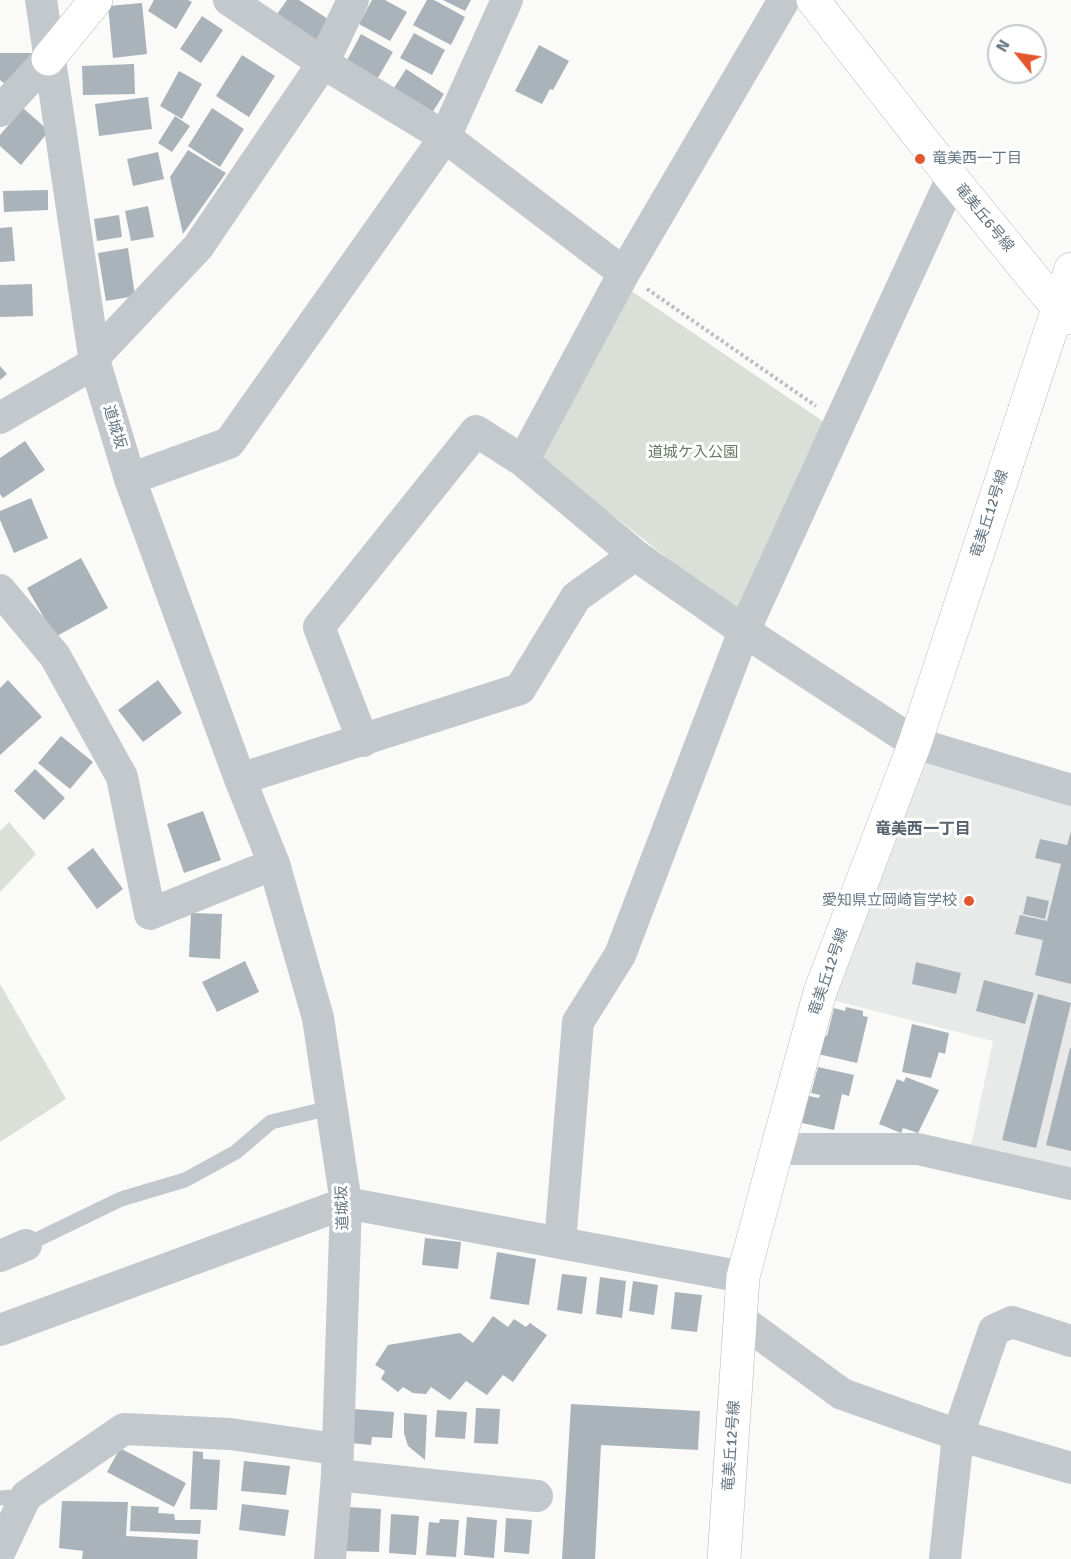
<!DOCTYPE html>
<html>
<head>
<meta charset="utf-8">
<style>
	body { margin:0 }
	#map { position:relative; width:1071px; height:1559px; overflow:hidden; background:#fafaf8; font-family:Signika,sans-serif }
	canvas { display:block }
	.north { position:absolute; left:987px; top:24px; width:60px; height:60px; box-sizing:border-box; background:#fff; border:2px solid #c1c8cd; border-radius:50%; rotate:300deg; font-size:16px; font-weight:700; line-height:24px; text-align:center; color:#657683 }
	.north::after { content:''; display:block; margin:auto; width:21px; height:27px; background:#e4572e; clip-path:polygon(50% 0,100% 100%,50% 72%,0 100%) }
</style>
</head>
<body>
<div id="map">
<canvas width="1071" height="1559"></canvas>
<div class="north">N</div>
</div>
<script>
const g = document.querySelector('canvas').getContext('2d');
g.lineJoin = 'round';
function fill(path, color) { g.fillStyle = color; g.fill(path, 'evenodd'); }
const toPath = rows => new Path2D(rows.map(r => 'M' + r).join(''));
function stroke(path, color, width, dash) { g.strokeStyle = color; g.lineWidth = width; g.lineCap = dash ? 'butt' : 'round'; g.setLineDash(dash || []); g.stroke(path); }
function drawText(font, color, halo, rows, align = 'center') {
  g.font = font + ' Signika,"Noto Sans JP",sans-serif'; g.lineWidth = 6; g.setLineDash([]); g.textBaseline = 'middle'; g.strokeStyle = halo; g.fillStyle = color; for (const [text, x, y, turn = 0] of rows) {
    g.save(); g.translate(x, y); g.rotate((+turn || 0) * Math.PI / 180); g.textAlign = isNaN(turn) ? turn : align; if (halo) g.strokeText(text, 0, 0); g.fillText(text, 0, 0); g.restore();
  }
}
const built = toPath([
	[921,755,1071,802,1071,1168,971,1146,993,1041,832,1000]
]);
const green = toPath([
	[630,290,824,422,739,614,541,459],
	[9,822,36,854,0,892,0,831],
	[0,984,66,1099,0,1142]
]);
const building = toPath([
	[154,0,188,0,192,2,176,29,148,11],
	[287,0,299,0,331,21,315,44,275,17],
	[372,0,385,0,407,12,390,41,359,24],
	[427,0,434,0,465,17,451,45,413,25],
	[443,0,471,0,465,11],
	[142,3,147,54,113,58,108,6],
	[202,16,223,30,201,63,180,49],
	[414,33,445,50,432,75,400,58],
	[361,34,393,52,376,81,345,64],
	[539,45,569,61,553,90,550,89,542,104,515,91],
	[0,53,37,53,9,87,0,80],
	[242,55,275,76,249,117,216,96],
	[134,64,135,94,83,95,82,66],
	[406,69,444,94,432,113,394,88],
	[179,71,202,84,182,119,160,106],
	[148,97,152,129,99,136,95,104],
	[23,108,49,131,21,165,0,146,0,135],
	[212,108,244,129,220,167,188,146],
	[175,116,190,126,172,152,158,143],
	[188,150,226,173,183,234,170,177],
	[158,152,164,179,133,186,127,159],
	[48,190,48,210,4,212,3,191],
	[148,206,154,237,131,241,125,211],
	[119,215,122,237,97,241,94,219],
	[12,227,15,261,0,262,0,228],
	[128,248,135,296,106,301,98,253],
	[32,284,33,316,0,317,0,285],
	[0,366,7,374,0,380],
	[25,441,45,470,3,498,0,494,0,458],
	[31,498,48,538,14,553,0,520,0,511],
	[81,558,108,608,55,637,27,588],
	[8,680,42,717,0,755,0,688],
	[158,680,182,713,143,742,118,710],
	[61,736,93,762,70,789,38,763],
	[35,769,65,798,44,820,14,791],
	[203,811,221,860,184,873,167,824],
	[1071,831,1071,984,1035,975,1043,940,1015,934,1020,915,1047,921,1061,864,1035,858,1040,839,1067,845],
	[93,848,123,889,97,909,67,868],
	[1027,896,1049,901,1045,919,1023,914],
	[191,913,222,914,220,959,189,957],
	[245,961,259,992,217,1012,202,982],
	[916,962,961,973,956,994,912,984],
	[984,980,1034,993,1025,1024,976,1011],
	[1038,994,1071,1003,1036,1148,1002,1140],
	[846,1007,863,1011,863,1016,868,1017,857,1063,818,1054,822,1035,827,1036,834,1008,845,1011],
	[912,1024,949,1033,945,1054,939,1052,931,1078,902,1072],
	[1070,1048,1071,1048,1071,1151,1046,1145],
	[818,1067,854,1075,849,1096,842,1094,834,1130,802,1123,809,1096,819,1098,820,1095,811,1093],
	[906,1077,939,1090,918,1133,903,1128,901,1133,879,1124,897,1079,904,1082],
	[425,1238,461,1242,458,1269,422,1265],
	[497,1252,536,1259,529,1305,490,1299],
	[562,1274,587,1277,582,1314,557,1310],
	[600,1277,626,1281,622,1318,596,1314],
	[633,1281,658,1285,654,1315,629,1311],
	[675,1292,702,1295,697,1332,671,1329],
	[493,1316,508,1327,514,1319,526,1327,530,1323,547,1335,513,1382,503,1375,487,1395,466,1381,450,1400,431,1387,426,1394,413,1393,403,1387,398,1392,381,1379,385,1371,375,1365,388,1345,460,1333,473,1343],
	[571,1404,700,1411,698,1450,601,1445,595,1559,562,1559],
	[476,1408,500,1409,498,1444,474,1443],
	[354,1409,394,1412,392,1438,372,1437,371,1445,351,1443],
	[437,1410,467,1412,465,1439,435,1437],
	[404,1413,427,1415,425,1460,408,1446,404,1433],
	[120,1448,186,1483,174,1507,107,1472],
	[193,1451,203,1452,203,1459,220,1460,217,1510,190,1509],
	[244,1461,290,1466,286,1495,241,1491],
	[62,1501,128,1502,126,1536,198,1540,197,1559,82,1559,83,1551,59,1548],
	[242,1504,289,1510,285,1536,239,1530],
	[131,1506,159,1507,158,1513,174,1514,175,1520,201,1520,200,1534,130,1531],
	[348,1507,381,1509,379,1552,346,1551],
	[391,1514,419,1516,416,1555,389,1553],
	[467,1517,497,1520,494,1558,464,1555],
	[506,1518,532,1520,529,1554,504,1552],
	[440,1519,459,1520,456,1557,426,1555,429,1522,439,1523]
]);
const path = toPath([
	[647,289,816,406]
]);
const lane = toPath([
	[26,1245,121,1199,185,1180,236,1152,271,1122,330,1108],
	[0,1498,26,1496]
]);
const street = toPath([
	[41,0,95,363,130,479,240,779,274,864,318,1018,346,1203,337,1475,330,1559],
	[229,0,323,63,445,137,624,273],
	[784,0,624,273,523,461,635,555,744,631,915,743,1071,790],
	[0,111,48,59],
	[95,363,95,356,198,247,323,63,353,0],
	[0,418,95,363],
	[130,479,229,443,445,137,507,0],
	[0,590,55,656,122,777,150,914,274,864],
	[363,741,319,627,476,431,523,461],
	[240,779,520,689,576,597,635,555],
	[777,1149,918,1149,1071,1184],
	[560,1243,578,1022,620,955,744,631,952,178],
	[0,1256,26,1245],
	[741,1320,842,1394,958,1435,1071,1468],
	[0,1330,346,1203,743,1277],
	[337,1475,537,1496],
	[0,1551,26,1496,124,1429,230,1434,336,1449],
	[945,1559,958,1435,994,1330,1012,1322,1071,1341]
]);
const secondary = toPath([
	[813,0,952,178,1058,308,1070,318],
	[48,59,96,0],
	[724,1559,743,1277,777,1149,820,992,915,743,1071,269]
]);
const markers = [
	[920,159,6,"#e4572e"],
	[969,901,6,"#e4572e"]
];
const poiNames = [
	["竜美西一丁目",932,159],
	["愛知県立岡崎盲学校",957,901,"right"]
];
const streetNames = [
	["竜美丘6号線",984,218,51],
	["道城坂",114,427,73],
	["竜美丘12号線",990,514,-72],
	["竜美丘12号線",829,972,-71],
	["道城坂",343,1208,-92],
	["竜美丘12号線",732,1446,-86]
];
const parkNames = [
	["道城ケ入公園",693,453]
];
const neighbourhoodNames = [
	["竜美西一丁目",923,830]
];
fill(built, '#e8e9e9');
fill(green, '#dadfd7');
fill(building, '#aab3b9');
stroke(secondary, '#b3babf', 34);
stroke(path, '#bbbfc2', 4, [3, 3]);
stroke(lane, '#c3c8cc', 15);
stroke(street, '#c3c8cc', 32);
stroke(secondary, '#fff', 33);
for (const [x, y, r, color] of markers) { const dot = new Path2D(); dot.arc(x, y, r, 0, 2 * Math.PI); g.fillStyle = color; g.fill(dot); stroke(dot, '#fff', 2); }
drawText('15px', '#657683', '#fff', poiNames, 'left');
drawText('15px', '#657683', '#fff', streetNames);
drawText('15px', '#687a64', '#fff', parkNames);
drawText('bold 16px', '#57646e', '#fff', neighbourhoodNames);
</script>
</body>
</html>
